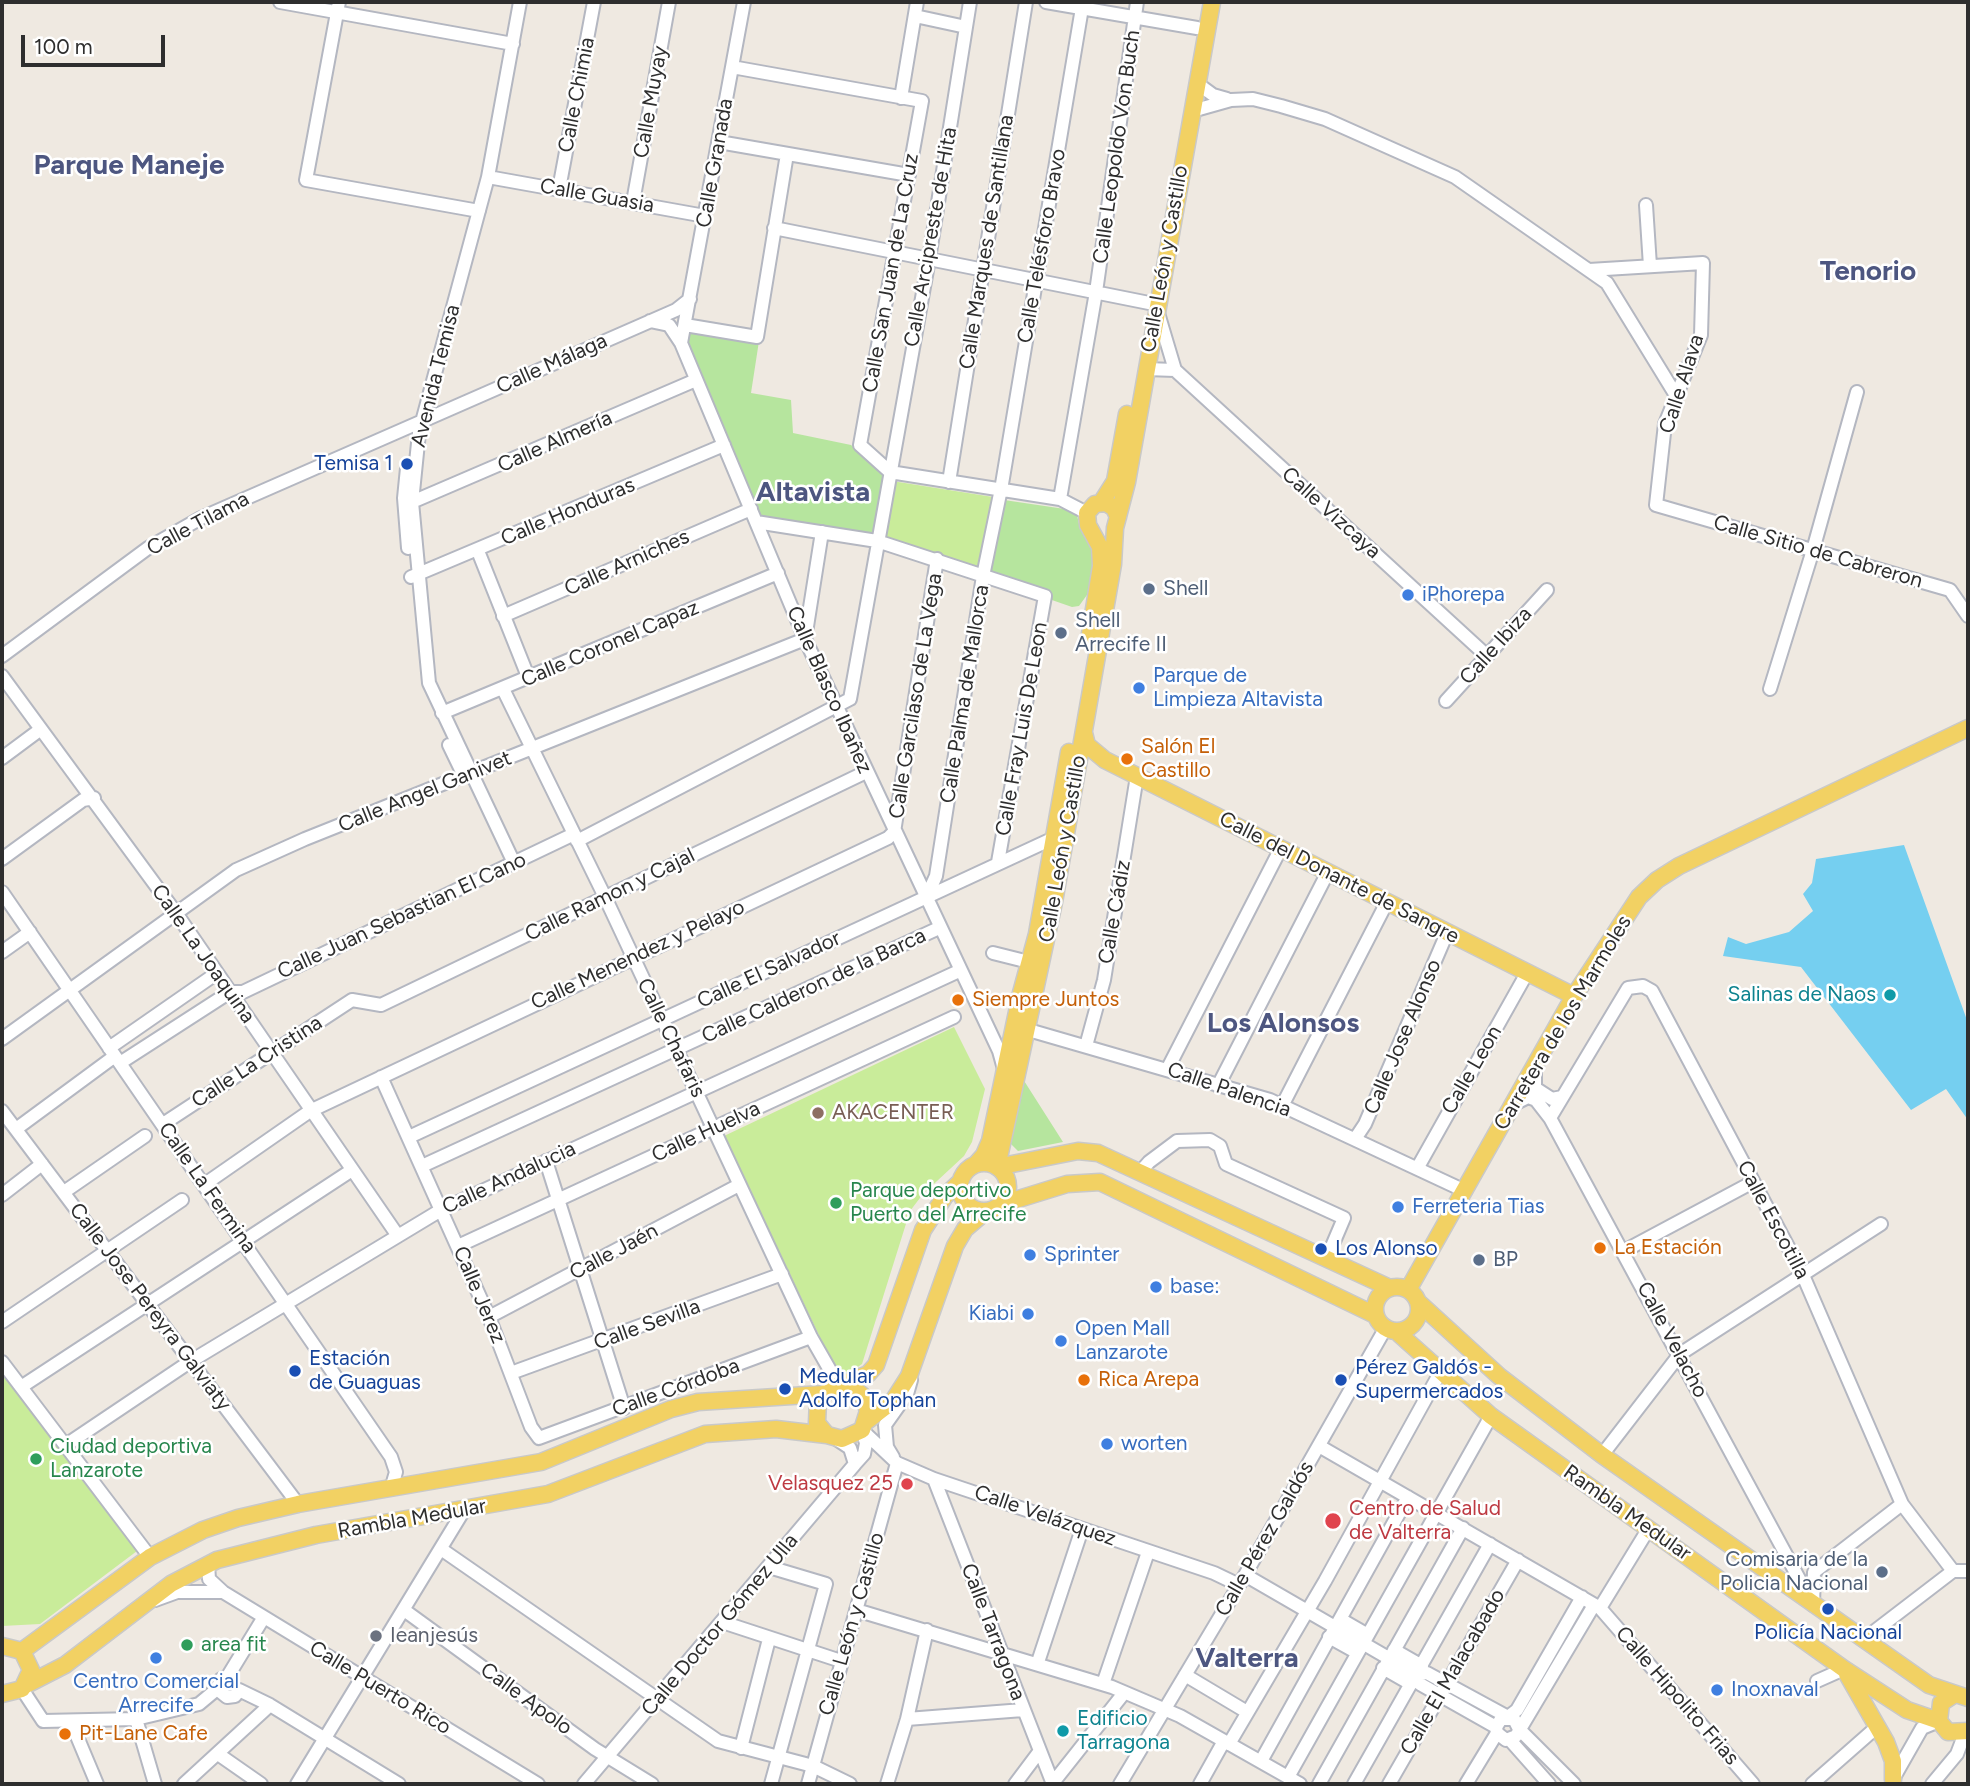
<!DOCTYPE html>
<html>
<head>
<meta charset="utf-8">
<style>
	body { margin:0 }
	#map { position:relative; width:1970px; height:1786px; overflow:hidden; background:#efe9e1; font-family:Figtree,sans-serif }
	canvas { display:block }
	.frame { position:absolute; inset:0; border:4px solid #2e2e2e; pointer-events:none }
	.scale { position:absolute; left:21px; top:35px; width:144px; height:32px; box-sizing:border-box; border:4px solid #2e2e2e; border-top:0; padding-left:9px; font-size:21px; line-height:24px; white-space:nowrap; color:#2e2e2e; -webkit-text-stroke:5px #fff; paint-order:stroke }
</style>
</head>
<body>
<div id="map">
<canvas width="1970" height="1786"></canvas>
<div class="frame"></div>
<div class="scale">100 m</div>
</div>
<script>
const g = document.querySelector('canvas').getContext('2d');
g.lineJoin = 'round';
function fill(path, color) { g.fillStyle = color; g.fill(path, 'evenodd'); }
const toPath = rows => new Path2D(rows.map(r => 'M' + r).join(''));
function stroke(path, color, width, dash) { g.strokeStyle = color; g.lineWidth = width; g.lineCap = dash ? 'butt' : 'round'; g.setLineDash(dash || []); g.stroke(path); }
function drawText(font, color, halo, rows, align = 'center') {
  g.font = font + ' Figtree,sans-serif'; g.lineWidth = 5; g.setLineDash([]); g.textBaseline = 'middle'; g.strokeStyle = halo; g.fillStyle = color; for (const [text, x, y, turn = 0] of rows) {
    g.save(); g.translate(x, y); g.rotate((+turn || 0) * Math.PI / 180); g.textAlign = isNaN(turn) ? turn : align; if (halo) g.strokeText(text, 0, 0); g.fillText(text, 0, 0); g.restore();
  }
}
const green = toPath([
	[688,328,759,341,751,393,791,400,793,433,851,445,884,474,873,537,762,518,686,339],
	[1004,500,1065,509,1077,515,1080,529,1095,550,1092,588,1079,606,1072,607,1049,599,1050,592,990,572],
	[1021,1076,1063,1142,1018,1151,1008,1141]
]);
const pitch = toPath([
	[892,481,993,497,978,569,882,539],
	[954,1027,985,1089,972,1142,964,1156,923,1194,910,1211,862,1364,849,1373,835,1369,724,1136],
	[2,1368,137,1551,40,1624,2,1626]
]);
const water = toPath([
	[1904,845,1968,1023,1968,1120,1946,1089,1911,1110,1801,967,1723,956,1728,937,1746,944,1789,932,1813,911,1803,894,1812,883,1816,859]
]);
const minor = toPath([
	[280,2,513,44],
	[339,2,306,180,479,211],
	[1046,2,1197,28],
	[915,16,966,27],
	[732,67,922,101,860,445,890,472,1060,499,1087,513],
	[1198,84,1213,95,1227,99],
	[901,98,917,2],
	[1192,111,1231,100,1253,99,1281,106,1325,119,1455,177,1607,283,1677,397],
	[719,142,909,175],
	[488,177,705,216],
	[559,189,594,2],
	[633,202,669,2],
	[1646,205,1650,266],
	[774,228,1149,303],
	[1589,270,1703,263,1701,335,1665,424,1656,505,1950,590,1968,616],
	[1158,313,1175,370,1487,656],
	[650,321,669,325,681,343,805,639,999,1051,1004,1069],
	[685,325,757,337,787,154],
	[681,343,744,2],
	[1146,369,1175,370],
	[407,468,404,498,408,548],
	[949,482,1026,2],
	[1060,499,1096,292,1137,2],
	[412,502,696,380],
	[756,522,877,541,1045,596,998,862],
	[478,551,529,679],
	[411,577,724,445],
	[503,616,751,509],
	[2,656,148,548,201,518,676,310,690,299],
	[2,676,176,913,398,1236],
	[503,689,605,897,811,1337,839,1386],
	[1770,689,1813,550,1857,392],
	[1446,701,1547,590],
	[442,713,778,573],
	[449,745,464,776],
	[2,758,41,729],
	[577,841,850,699,929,259,970,2],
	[2,859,83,800,94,798],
	[514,863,429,683,412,502,419,433,488,177,520,2],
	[2,892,391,1457,396,1472,391,1489],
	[926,898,936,876,983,576,1002,484,1083,2],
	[2,952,30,932],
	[993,953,1029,962],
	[230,992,243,992,574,834],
	[1025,1029,1270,1100,1465,1191],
	[2,1039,236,870,305,839,805,639,822,532],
	[1086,1046,1104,980,1137,776],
	[109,1048,217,973],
	[120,1063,230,992],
	[1535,1067,1535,1088,1552,1099,1562,1097],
	[1167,1070,1281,848],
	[381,1077,489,1317,531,1427,539,1438,811,1337],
	[1218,1086,1328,872],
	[1514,1104,1528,1097,1536,1100,1550,1118,1810,1599],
	[1282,1106,1387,902],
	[2,1111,298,1504],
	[1550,1118,1628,988,1643,986,1652,991,1802,1273,1902,1504,1953,1571,1968,1571],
	[163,1124,352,1000,381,1005,866,772],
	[16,1129,115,1056],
	[409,1137,1054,838],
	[1355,1139,1365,1124,1447,933],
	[546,1161,624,1408],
	[422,1166,939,928],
	[1418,1167,1527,973],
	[1141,1171,1149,1162,1177,1141,1210,1140,1220,1146,1226,1164,1344,1218,1327,1258],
	[205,1184,310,1111,888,838,894,832,937,559],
	[64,1192,145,1136],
	[2,1195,42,1164],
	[458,1246,954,1017],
	[1624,1251,1753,1182],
	[489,1317,739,1185],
	[2,1322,182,1200],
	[2,1362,150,1557],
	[511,1373,782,1274],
	[21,1387,352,1170],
	[864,1432,897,1463,934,1479,1214,1573,1239,1585],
	[835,1438,850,1448,855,1464],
	[66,1445,191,1361,441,1210,959,971],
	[1319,1446,1600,1608,1753,1784],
	[1602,1455,1680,1354,1881,1224],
	[893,1457,887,1447,885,1425,907,1394,911,1380],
	[934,1479,1053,1784],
	[441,1549,718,1741,813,1766,850,1784],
	[208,1564,209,1579,223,1592,538,1784],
	[769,1567,826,1584,771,1784],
	[1245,1575,1416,1674,1427,1673,1508,1717,1517,1710,1582,1597],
	[155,1600,177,1592,223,1592],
	[1813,1605,1814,1572,1902,1504],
	[1600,1608,1649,1528],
	[404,1610,595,1749,652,1784],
	[856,1610,1112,1687,1180,1716,1300,1784],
	[1340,1619,1366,1634],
	[722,1622,841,1661],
	[1329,1637,1356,1652],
	[1863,1640,1953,1571],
	[1394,1650,1422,1666],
	[1038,1662,1082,1529],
	[1383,1668,1411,1684],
	[1416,1674,1420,1684,1496,1727],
	[1185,1675,1247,1712],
	[1817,1681,1844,1669],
	[1103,1684,1148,1552],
	[22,1689,43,1721,136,1719,199,1704,217,1689,221,1679,228,1676,264,1617],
	[217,1689,227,1697,235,1696,239,1690],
	[239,1690,270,1705,399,1784],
	[136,1719,155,1784],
	[907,1719,1023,1710],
	[71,1722,97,1784],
	[1497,1733,1506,1740,1516,1736,1594,1605],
	[1497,1733,1496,1727,1501,1719,1514,1719,1519,1729,1574,1784],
	[1510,1740,1549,1784],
	[1229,1744,1325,1581,1441,1371],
	[741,1748,769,1639],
	[218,1754,261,1784],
	[1261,1761,1408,1497],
	[1288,1777,1491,1416],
	[1893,1779,1922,1728,1939,1721],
	[184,1784,270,1705],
	[297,1784,464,1510],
	[584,1784,855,1464,864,1454,866,1443,862,1430],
	[808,1784,897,1463],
	[887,1784,907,1719,927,1630],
	[1015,1784,1039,1752],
	[1052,1784,1124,1693],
	[1120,1784,1245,1575,1385,1329],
	[1200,1784,1224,1741],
	[1319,1784,1463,1528],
	[1354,1784,1490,1544],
	[1389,1784,1518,1560],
	[1466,1784,1497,1733],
	[1812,1784,1878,1726],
	[1932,1784,1957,1754,1965,1733]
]);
const major = toPath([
	[1101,503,1115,481,1127,414],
	[1089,640,1101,566,1100,547,1088,525,1087,513,1095,504,1106,503,1114,508,1118,517],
	[1084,733,1087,745,1105,760,1574,996],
	'960 1187a24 24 0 1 1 48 0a24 24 0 1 1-48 0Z',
	[976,1164,984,1155,990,1141,1021,993,1037,934,1069,752],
	[997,1167,1054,902,1113,564,1115,528,1127,482,1212,2],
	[997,1167,1078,1151,1098,1153,1390,1288],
	[999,1205,1067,1184,1100,1182,1375,1315],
	'1375 1309a22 22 0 1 1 44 0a22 22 0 1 1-44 0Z',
	[1408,1290,1574,996,1639,897,1657,880,1679,866,1968,728],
	[1418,1302,1499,1376,1602,1455,1929,1685,1968,1698],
	[1397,1332,1491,1416,1844,1669,1907,1710,1939,1721],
	[839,1386,857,1391,863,1396,868,1411,862,1430,842,1439,827,1435,817,1423,818,1400,830,1389,868,1374,876,1365,923,1230,945,1196,960,1182],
	[867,1421,893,1401,909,1376,955,1246,965,1229,986,1211],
	[2,1646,22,1651,31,1670,22,1689,2,1694],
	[22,1651,150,1557,203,1530,238,1518,298,1504,541,1462,671,1409,698,1402,823,1394],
	[1847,1674,1886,1742,1893,1761,1893,1780],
	[26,1685,65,1665,171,1584,217,1560,316,1535,548,1494,705,1434,776,1429,827,1435],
	[1955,1694,1941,1703,1939,1721,1948,1732,1968,1731]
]);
const markers = [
	[407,464,7,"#1a4fb4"],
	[1149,589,7,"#5c6f8a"],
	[1408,595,7,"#3f7fe0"],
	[1061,633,7,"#5c6f8a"],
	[1139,688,7,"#3f7fe0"],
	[1127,759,7,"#e8710a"],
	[1890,995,7,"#0f9aa8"],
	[958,1000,7,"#e8710a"],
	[818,1113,7,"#8d6e63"],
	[836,1203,7,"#2e9e5b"],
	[1398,1207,7,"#3f7fe0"],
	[1600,1248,7,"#e8710a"],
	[1321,1249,7,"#1a4fb4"],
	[1030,1255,7,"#3f7fe0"],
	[1479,1260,7,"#5c6f8a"],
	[1156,1287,7,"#3f7fe0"],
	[1028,1314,7,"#3f7fe0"],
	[1061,1341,7,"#3f7fe0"],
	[295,1371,7,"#1a4fb4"],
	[1084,1380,7,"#e8710a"],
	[1341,1380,7,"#1a4fb4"],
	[785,1389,7,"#1a4fb4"],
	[1107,1444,7,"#3f7fe0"],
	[36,1459,7,"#2e9e5b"],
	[907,1484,7,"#e0444e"],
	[1333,1521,9,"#e0444e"],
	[1882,1572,7,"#5c6f8a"],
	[1828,1609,7,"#1a4fb4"],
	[376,1636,7,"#6b7280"],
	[187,1645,7,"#2e9e5b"],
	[156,1658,7,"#3f7fe0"],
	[1717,1690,7,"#3f7fe0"],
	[1063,1731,7,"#0f9aa8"],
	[65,1734,7,"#e8710a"]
];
const streetNames = [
	["Calle Chimia",577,95,-79],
	["Calle Muyay",651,102,-80],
	["Calle Leopoldo Von Buch",1117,147,-82],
	["Calle Granada",715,163,-80],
	["Calle Guasia",597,196,10],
	["Calle Arcipreste de Hita",931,237,-80],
	["Calle Marques de Santillana",987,242,-81],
	["Calle Telésforo Bravo",1042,246,-80],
	["Calle León y Castillo",1165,259,-80],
	["Calle San Juan de La Cruz",891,273,-80],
	["Calle Málaga",552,364,-24],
	["Avenida Temisa",436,376,-76],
	["Calle Alava",1682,384,-72],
	["Calle Almería",555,442,-24],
	["Calle Honduras",568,512,-23],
	["Calle Vizcaya",1331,513,42],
	["Calle Tilama",198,524,-28],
	["Calle Sitio de Cabreron",1818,552,16],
	["Calle Arniches",627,563,-24],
	["Calle Coronel Capaz",610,644,-23],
	["Calle Ibiza",1496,646,-48],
	["Calle Blasco Ibañez",829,690,66],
	["Calle Palma de Mallorca",965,694,-81],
	["Calle Garcilaso de La Vega",916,696,-81],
	["Calle Fray Luis De Leon",1022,729,-80],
	["Calle Angel Ganivet",425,792,-22],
	["Calle León y Castillo",1063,849,-80],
	["Calle del Donante de Sangre",1339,878,27],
	["Calle Ramon y Cajal",610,895,-26],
	["Calle Cádiz",1115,912,-80],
	["Calle Juan Sebastian El Cano",402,916,-25],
	["Calle La Joaquina",203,954,55],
	["Calle Menendez y Pelayo",638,955,-25],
	["Calle El Salvador",769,970,-25],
	["Calle Calderon de la Barca",814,986,-25],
	["Carretera de los Marmoles",1563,1023,-59],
	["Calle Jose Alonso",1403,1037,-67],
	["Calle Chafaris",671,1038,64],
	["Calle La Cristina",257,1062,-33],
	["Calle Leon",1472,1070,-60],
	["Calle Palencia",1229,1090,19],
	["Calle Huelva",706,1132,-25],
	["Calle Andalucia",509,1178,-25],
	["Calle La Fermina",207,1188,55],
	["Calle Escotilla",1773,1220,62],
	["Calle Jaén",614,1252,-28],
	["Calle Jerez",479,1295,67],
	["Calle Jose Pereyra Galviaty",150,1307,53],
	["Calle Sevilla",647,1325,-20],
	["Calle Velacho",1672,1340,62],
	["Calle Córdoba",676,1388,-20],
	["Rambla Medular",1627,1513,35],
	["Calle Velázquez",1045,1516,19],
	["Rambla Medular",412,1519,-10],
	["Calle Pérez Galdós",1265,1539,-60],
	["Calle León y Castillo",852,1624,-74],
	["Calle Doctor Gómez Ulla",720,1625,-50],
	["Calle Tarragona",993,1632,69],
	["Calle El Malacabado",1453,1672,-60],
	["Calle Puerto Rico",380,1688,31],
	["Calle Hipolito Frias",1677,1696,49],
	["Calle Apolo",526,1699,36]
];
const transitNames = [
	["Temisa 1",393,464,"right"],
	["Los Alonso",1335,1249],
	["Estación",309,1359],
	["de Guaguas",309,1383],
	["Pérez Galdós -",1355,1368],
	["Supermercados",1355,1392],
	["Medular",799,1377],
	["Adolfo Tophan",799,1401],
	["Policía Nacional",1828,1633,"center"]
];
const serviceNames = [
	["Shell",1163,589],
	["Shell",1075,621],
	["Arrecife II",1075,645],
	["BP",1493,1260],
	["Comisaria de la",1868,1560,"right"],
	["Policia Nacional",1868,1584,"right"]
];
const shopNames = [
	["iPhorepa",1422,595],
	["Parque de",1153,676],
	["Limpieza Altavista",1153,700],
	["Ferreteria Tias",1412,1207],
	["Sprinter",1044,1255],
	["base:",1170,1287],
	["Kiabi",1014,1314,"right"],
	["Open Mall",1075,1329],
	["Lanzarote",1075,1353],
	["worten",1121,1444],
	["Centro Comercial",156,1682,"center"],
	["Arrecife",156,1706,"center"],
	["Inoxnaval",1731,1690]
];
const foodNames = [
	["Salón El",1141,747],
	["Castillo",1141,771],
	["Siempre Juntos",972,1000],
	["La Estación",1614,1248],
	["Rica Arepa",1098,1380],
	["Pit-Lane Cafe",79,1734]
];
const cultureNames = [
	["Salinas de Naos",1876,995],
	["Edificio",1077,1719,"left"],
	["Tarragona",1077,1743,"left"]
];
const educationNames = [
	["AKACENTER",832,1113]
];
const leisureNames = [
	["Parque deportivo",850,1191],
	["Puerto del Arrecife",850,1215],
	["Ciudad deportiva",50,1447],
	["Lanzarote",50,1471],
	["area fit",201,1645]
];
const healthNames = [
	["Velasquez 25",893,1484],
	["Centro de Salud",1349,1509,"left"],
	["de Valterra",1349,1533,"left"]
];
const worshipNames = [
	["Ieanjesús",390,1636]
];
const districtNames = [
	["Parque Maneje",129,166],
	["Tenorio",1868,272],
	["Altavista",813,493],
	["Los Alonsos",1283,1024],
	["Valterra",1247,1659]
];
fill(green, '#b6e59e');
fill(pitch, '#c9ec9a');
fill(water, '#75cff0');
stroke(minor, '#b4b7c1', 16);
stroke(major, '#c9c9c9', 19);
stroke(minor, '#fff', 12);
stroke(major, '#f2d163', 16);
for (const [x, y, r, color] of markers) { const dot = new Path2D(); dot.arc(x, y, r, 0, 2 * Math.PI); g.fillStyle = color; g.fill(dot); stroke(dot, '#fff', 2.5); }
drawText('21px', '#2e2e2e', '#fff', streetNames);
drawText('21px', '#164399', '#fff', transitNames, 'left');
drawText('21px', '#4e5e75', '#fff', serviceNames, 'left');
drawText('21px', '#366cbe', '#fff', shopNames, 'left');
drawText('21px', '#c56008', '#fff', foodNames, 'left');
drawText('21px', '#0d838f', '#fff', cultureNames, 'right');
drawText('21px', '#785e54', '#fff', educationNames, 'left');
drawText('21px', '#27864d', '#fff', leisureNames, 'left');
drawText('21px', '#be3a42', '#fff', healthNames, 'right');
drawText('21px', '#5b616d', '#fff', worshipNames, 'left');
drawText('bold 28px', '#4d5680', '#fff', districtNames);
</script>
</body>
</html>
